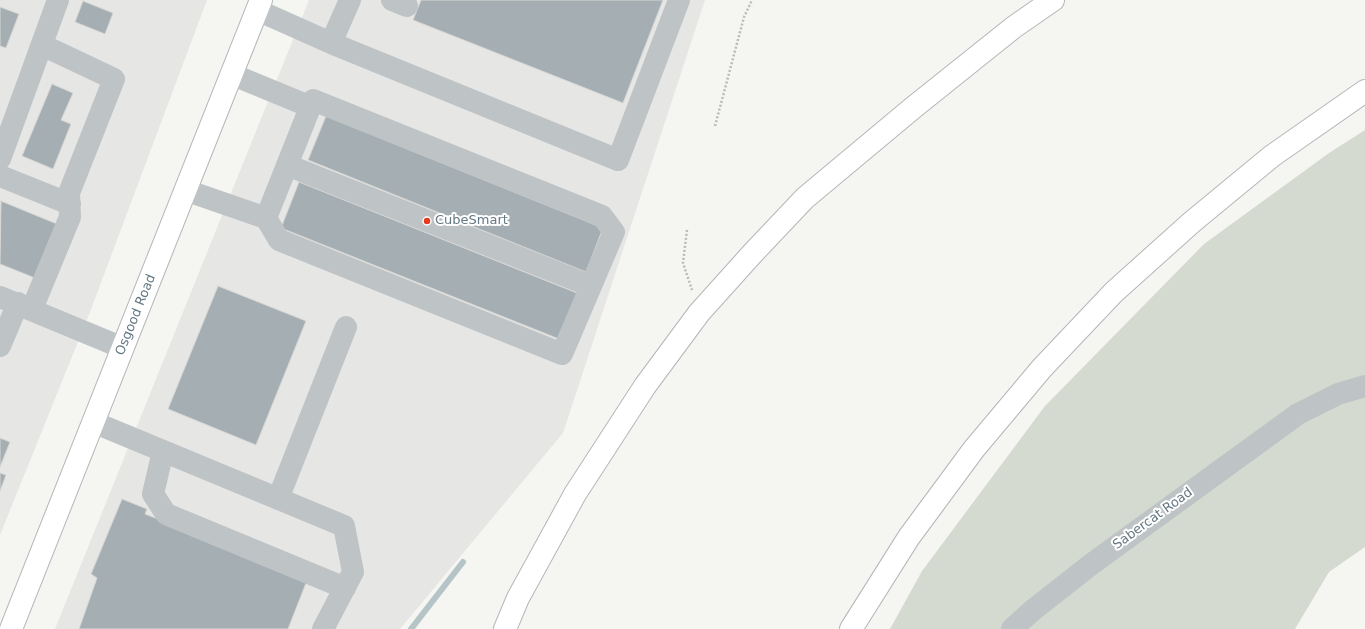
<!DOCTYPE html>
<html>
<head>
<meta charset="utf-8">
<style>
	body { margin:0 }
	canvas { display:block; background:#f5f5f1 }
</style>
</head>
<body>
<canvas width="1365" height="629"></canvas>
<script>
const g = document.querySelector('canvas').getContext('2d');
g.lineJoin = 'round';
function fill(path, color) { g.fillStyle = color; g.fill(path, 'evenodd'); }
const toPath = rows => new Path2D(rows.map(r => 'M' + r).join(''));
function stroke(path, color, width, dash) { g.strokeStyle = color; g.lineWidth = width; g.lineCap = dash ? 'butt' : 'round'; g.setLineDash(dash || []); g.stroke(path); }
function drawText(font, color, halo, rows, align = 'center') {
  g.font = font + ' "DejaVu Sans",sans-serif'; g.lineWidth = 4; g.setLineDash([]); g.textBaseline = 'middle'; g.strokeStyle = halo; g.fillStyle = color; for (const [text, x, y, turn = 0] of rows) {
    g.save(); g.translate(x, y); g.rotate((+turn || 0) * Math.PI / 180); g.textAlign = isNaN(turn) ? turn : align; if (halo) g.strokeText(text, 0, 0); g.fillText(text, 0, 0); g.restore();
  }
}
const built = toPath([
	[0,0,207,0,90,312,0,535],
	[309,0,705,0,563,433,400,629,55,629]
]);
const green = toPath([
	[1365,130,1365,547,1329,572,1295,629,890,629,922,571,1045,406,1204,244,1329,153]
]);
const stream = toPath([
	[411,629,463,562]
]);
const building = toPath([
	[421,0,663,0,623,103,413,20,421,0],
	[83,1,113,13,105,34,75,22,83,1],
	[0,7,19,14,6,48,0,46,0,7],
	[52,84,73,93,61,120,71,124,53,169,22,156,52,84],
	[326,116,603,228,586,272,308,160,326,116],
	[299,182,577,293,559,339,281,228,299,182],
	[1,201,57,224,35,278,0,264,1,201],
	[218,286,306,321,256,445,168,409,218,286],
	[0,438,10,442,0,467,0,438],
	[0,473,6,475,0,491,0,473],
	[122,499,147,509,145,514,308,578,288,629,79,629,97,578,91,574,122,499]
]);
const path = toPath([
	[715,126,744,17,752,0],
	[687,230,683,263,692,290]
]);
const minor = toPath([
	[392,0,407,6],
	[257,10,331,43,618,160,679,0],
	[331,43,350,0],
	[231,74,311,107],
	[0,159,58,0],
	[287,165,591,286],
	[0,176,70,204],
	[185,190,266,218,313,100,602,216,614,232,562,354,279,240,266,218],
	[0,297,123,348],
	[32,309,70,217,69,193,114,79,42,45],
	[0,346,18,303],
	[93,422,344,526,353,572,323,629],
	[163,451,153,494,166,514,345,588],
	[278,499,346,327],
	[1012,629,1033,610,1093,563,1298,414,1338,394,1365,386]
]);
const major = toPath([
	[11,629,261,0]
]);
const highway = toPath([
	[505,629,518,598,575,494,645,386,699,313,752,254,805,198,914,107,1014,27,1053,0],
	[851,629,909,537,974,449,1042,368,1114,292,1192,222,1272,156,1365,91]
]);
const markers = [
	[427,221,4,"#e53b21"]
];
const poiNames = [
	["CubeSmart",435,221]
];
const streetNames = [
	["Osgood Road",136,315,-68],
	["Sabercat Road",1153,519,-36]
];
fill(built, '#e6e6e5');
fill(green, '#d5dad0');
stroke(stream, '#b5c4c7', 6);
fill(building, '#a5afb3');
stroke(building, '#d6d6d4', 1);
stroke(major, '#b1b7ba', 24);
stroke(highway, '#b3b7ba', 24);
stroke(path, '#b8bbbd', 2.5, [2, 2]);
stroke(minor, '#bec3c6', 22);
stroke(major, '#fff', 22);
stroke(highway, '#fff', 22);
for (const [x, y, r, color] of markers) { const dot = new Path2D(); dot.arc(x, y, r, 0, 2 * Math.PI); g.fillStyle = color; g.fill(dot); stroke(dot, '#fff', 1.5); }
drawText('13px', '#647883', '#fff', poiNames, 'left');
drawText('13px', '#647883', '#fff', streetNames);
</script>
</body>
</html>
